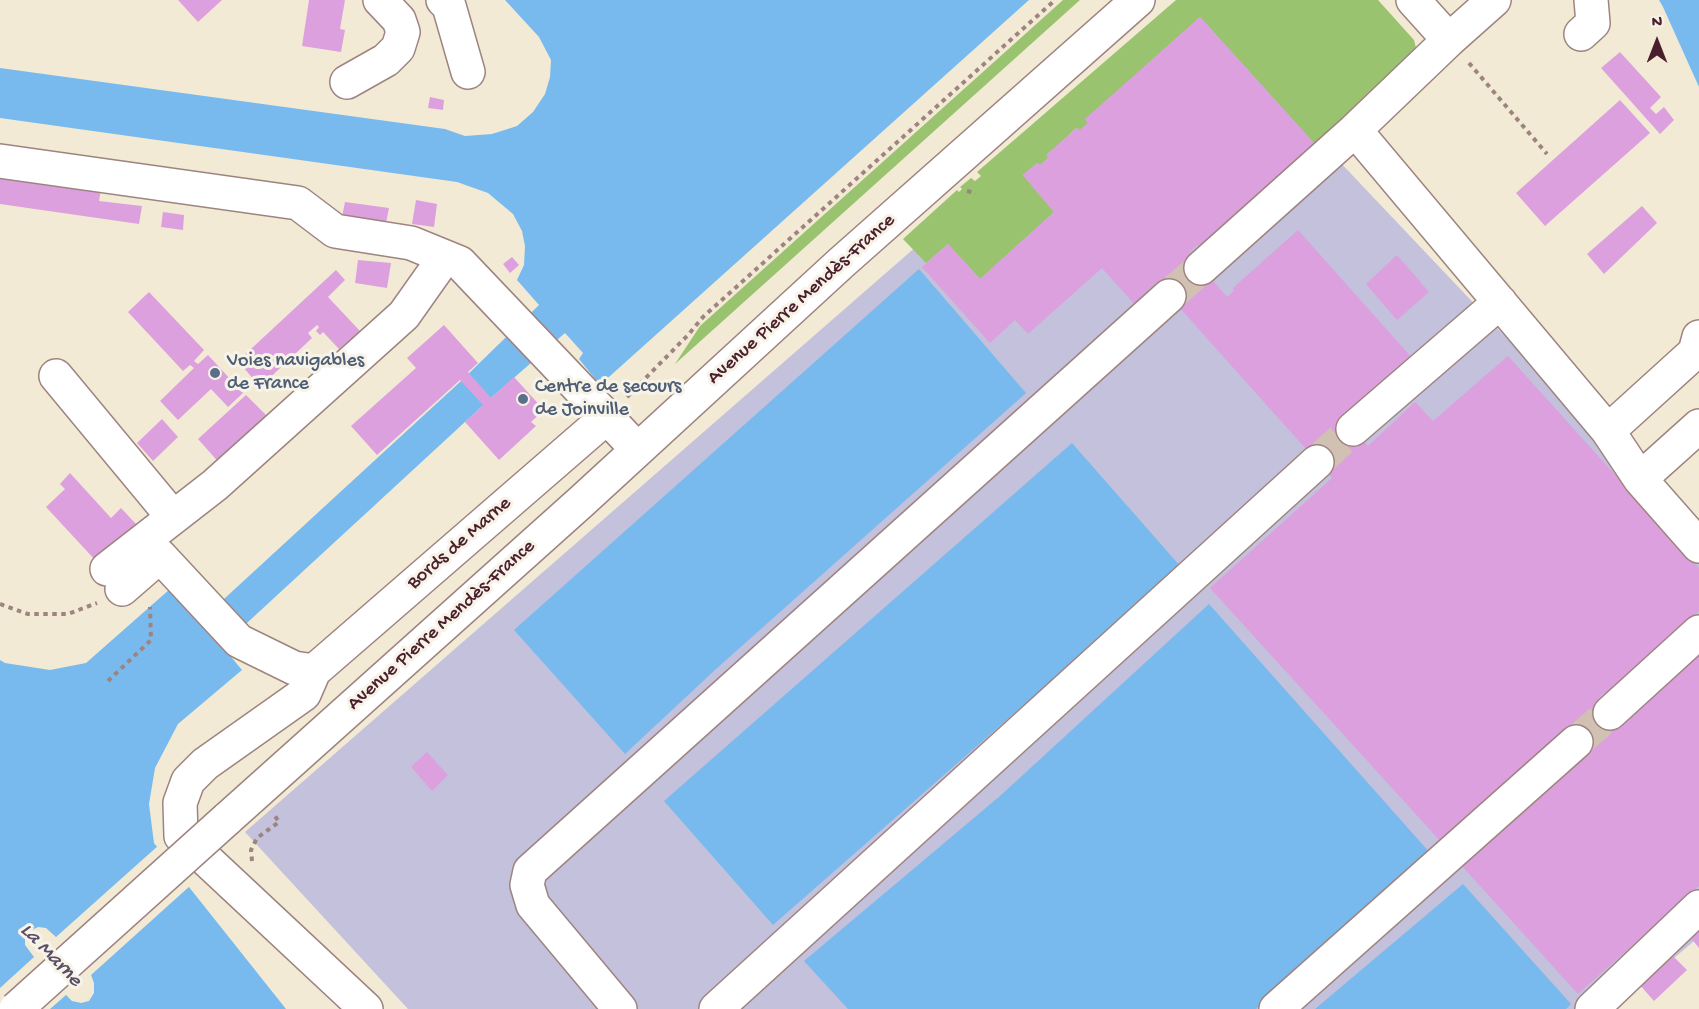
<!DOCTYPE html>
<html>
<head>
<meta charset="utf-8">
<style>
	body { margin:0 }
	#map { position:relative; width:1699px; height:1009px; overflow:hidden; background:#f2ead5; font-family:"Gochi Hand",sans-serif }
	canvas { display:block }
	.north { position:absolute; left:1627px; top:12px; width:60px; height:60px; -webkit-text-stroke:4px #f7f3e8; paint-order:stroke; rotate:0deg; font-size:16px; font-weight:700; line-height:24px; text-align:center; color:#4a1f2b }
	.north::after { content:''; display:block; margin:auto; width:21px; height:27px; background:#4a1f2b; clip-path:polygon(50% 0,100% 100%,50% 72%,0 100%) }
</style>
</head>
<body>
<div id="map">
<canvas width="1699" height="1009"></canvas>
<div class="north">N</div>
</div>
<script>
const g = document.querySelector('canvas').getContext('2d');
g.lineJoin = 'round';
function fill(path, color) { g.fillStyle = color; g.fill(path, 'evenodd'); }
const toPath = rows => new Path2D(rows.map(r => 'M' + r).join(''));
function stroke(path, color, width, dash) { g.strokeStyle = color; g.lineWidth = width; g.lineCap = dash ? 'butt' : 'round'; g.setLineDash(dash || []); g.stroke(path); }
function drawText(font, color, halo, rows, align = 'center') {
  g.font = font + ' "Gochi Hand",sans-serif'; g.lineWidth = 6; g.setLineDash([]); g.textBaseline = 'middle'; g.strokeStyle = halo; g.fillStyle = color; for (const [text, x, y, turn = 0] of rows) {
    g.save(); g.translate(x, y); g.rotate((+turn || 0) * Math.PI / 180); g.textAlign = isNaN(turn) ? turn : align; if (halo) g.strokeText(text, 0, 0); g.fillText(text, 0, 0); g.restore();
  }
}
const industrial = toPath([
	[1192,6,1699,541,1699,937,1613,1009,408,1009,245,832]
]);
const green = toPath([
	[1063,0,1080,0,675,364,700,326],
	[1176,0,1378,0,1414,40,1416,48,1413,59,1314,143,1200,17,1086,119,1088,123,1080,130,1076,128,1047,155,1048,158,1040,165,1037,163,1023,175,1054,212,980,279,948,244,926,263,903,239,957,190,959,192,962,189,960,187,971,178,975,181,981,176,977,172]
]);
const water = toPath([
	[505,0,1029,0,600,385,579,359,583,353,565,333,491,398,222,646,242,670,178,724,155,768,149,804,154,843,286,1009,0,1009,0,660,5,663,50,670,86,663,170,589,212,610,461,381,539,305,517,280,524,265,525,246,522,231,513,214,488,193,457,182,0,118,0,68,445,129,465,136,492,134,517,126,533,112,545,94,550,77,551,60,539,37],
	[1659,0,1699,0,1699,87,1663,7],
	[919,269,1026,393,716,669,625,754,514,630],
	[1072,443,1181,567,773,925,664,801],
	[1209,604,1431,854,1256,1009,848,1009,804,961,1000,796],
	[1463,884,1571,1004,1566,1009,1315,1009]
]);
const pier = toPath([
	[159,845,191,885,91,975,94,983,94,993,89,1001,81,1003,72,1001,66,995,50,1009,0,1009,0,988,34,957,25,945,25,937,32,930,38,927,46,928,56,937]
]);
const building = toPath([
	[178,0,222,0,198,22],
	[309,0,345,0,340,29,345,30,341,52,302,46],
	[1200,17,1314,143,1200,248,1197,245,1189,253,1227,297,1234,291,1233,288,1298,230,1413,359,1344,419,1368,446,1415,402,1433,421,1508,356,1699,568,1699,611,1606,695,1604,693,1598,699,1610,713,1699,653,1699,886,1578,994,1462,866,1587,754,1568,733,1565,729,1556,736,1558,739,1442,843,1210,588,1332,478,1169,296,1157,282,1148,290,1151,293,1136,306,1102,268,1028,334,1015,320,990,343,922,267,948,244,980,279,1054,212,1023,175,1037,163,1040,165,1048,158,1046,155,1077,128,1080,130,1088,123,1085,119],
	[1620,52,1661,97,1650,108,1656,114,1664,107,1674,120,1660,134,1601,68],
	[430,97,444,100,443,110,428,108],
	[1620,100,1650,133,1545,226,1516,193],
	[0,174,101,189,99,201,142,206,139,224,0,204],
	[416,200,437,204,434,227,412,224],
	[345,202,389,208,385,228,341,222],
	[1642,206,1657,223,1604,274,1587,254],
	[163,212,184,215,183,230,161,227],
	[1397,255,1429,292,1397,320,1366,284],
	[512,257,519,265,510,273,503,264],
	[358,260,391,263,387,288,355,283],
	[336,270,345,280,328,297,360,331,339,349,323,332,320,335,316,331,319,327,317,325,308,333,312,338,260,387,238,361],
	[149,292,204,350,194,361,198,364,208,355,243,393,228,407,211,389,178,420,160,401,194,368,190,365,183,371,128,312],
	[444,325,478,363,468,372,491,398,514,377,544,410,531,422,536,426,499,460,465,422,483,405,460,380,377,455,351,426,416,368,407,358],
	[246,395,270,419,222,466,198,439],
	[162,419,178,437,153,461,137,443],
	[70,473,111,518,121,508,136,524,96,561,46,507,65,489,60,484],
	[427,752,448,775,432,791,411,767],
	[1699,931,1699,948,1691,938],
	[1672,955,1687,970,1654,1001,1639,984]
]);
const minorTunnel = toPath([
	[1169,296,1201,268],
	[1317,462,1353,429],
	[1576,742,1610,713]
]);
const path = toPath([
	[1469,63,1547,154],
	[967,191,976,193],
	[627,397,688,335,703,317,1055,0],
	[0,604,28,614,68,614,97,603],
	[108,681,151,640,150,607],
	[252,861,251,850,257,838,279,822,275,816]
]);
const minor = toPath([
	[443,0,449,6,468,72],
	[1413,0,1449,40],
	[1494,0,1449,40,1355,130,1608,431,1640,479,1699,546],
	[1581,34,1593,23,1591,0],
	[347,82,386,60,398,48,403,32,399,20,380,0],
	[0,161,298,203,335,231,411,243,460,263,637,449],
	[1201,268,1355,130],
	[56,376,173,517],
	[1353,429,1500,302],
	[1608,431,1695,352,1699,337],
	[1640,479,1699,426],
	[107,569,215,485,404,315,445,257],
	[122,589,160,556,239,641,294,668,314,671],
	[1610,713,1699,632],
	[366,1009,181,836,180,803,188,781,205,764,304,694,314,671,607,417],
	[620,1009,533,905,527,885,530,871,1169,296],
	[716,1009,1317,462],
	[1276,1009,1576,742],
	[1592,1009,1699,907]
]);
const major = toPath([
	[227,819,582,501,841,263,1138,0]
]);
const majorBridge = toPath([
	[16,1009,227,819]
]);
const markers = [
	[215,373,6,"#5c6f8a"],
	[523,399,6,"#5c6f8a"]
];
const streetNames = [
	["Avenue Pierre Mendès-France",802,300,-42],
	["Bords de Marne",460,544,-41],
	["Avenue Pierre Mendès-France",442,626,-42]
];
const serviceNames = [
	["Voies navigables",227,362],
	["de France",227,385],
	["Centre de secours",535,388],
	["de Joinville",535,411]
];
const waterNames = [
	["La Marne",50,956,46]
];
fill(industrial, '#c3c1db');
fill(green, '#9ac370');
fill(water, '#79baee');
fill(pier, '#f2ead5');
fill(building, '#dca0df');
stroke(minorTunnel, '#d0c1b3', 33, [33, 16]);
stroke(minor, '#9e8480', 36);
stroke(major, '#9e8480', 36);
stroke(path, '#9e8480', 4, [4.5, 4.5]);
stroke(minor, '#fff', 33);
stroke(major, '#fff', 33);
stroke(majorBridge, '#9e8480', 36, []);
stroke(majorBridge, '#fff', 33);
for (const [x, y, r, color] of markers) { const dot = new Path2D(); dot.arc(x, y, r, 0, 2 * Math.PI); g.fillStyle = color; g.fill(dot); stroke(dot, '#f7f3e8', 2); }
drawText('20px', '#4a1f2b', '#f7f3e8', streetNames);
drawText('20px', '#4e5e75', '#f7f3e8', serviceNames, 'left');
drawText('italic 21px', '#584e66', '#f7f3e8', waterNames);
</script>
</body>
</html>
